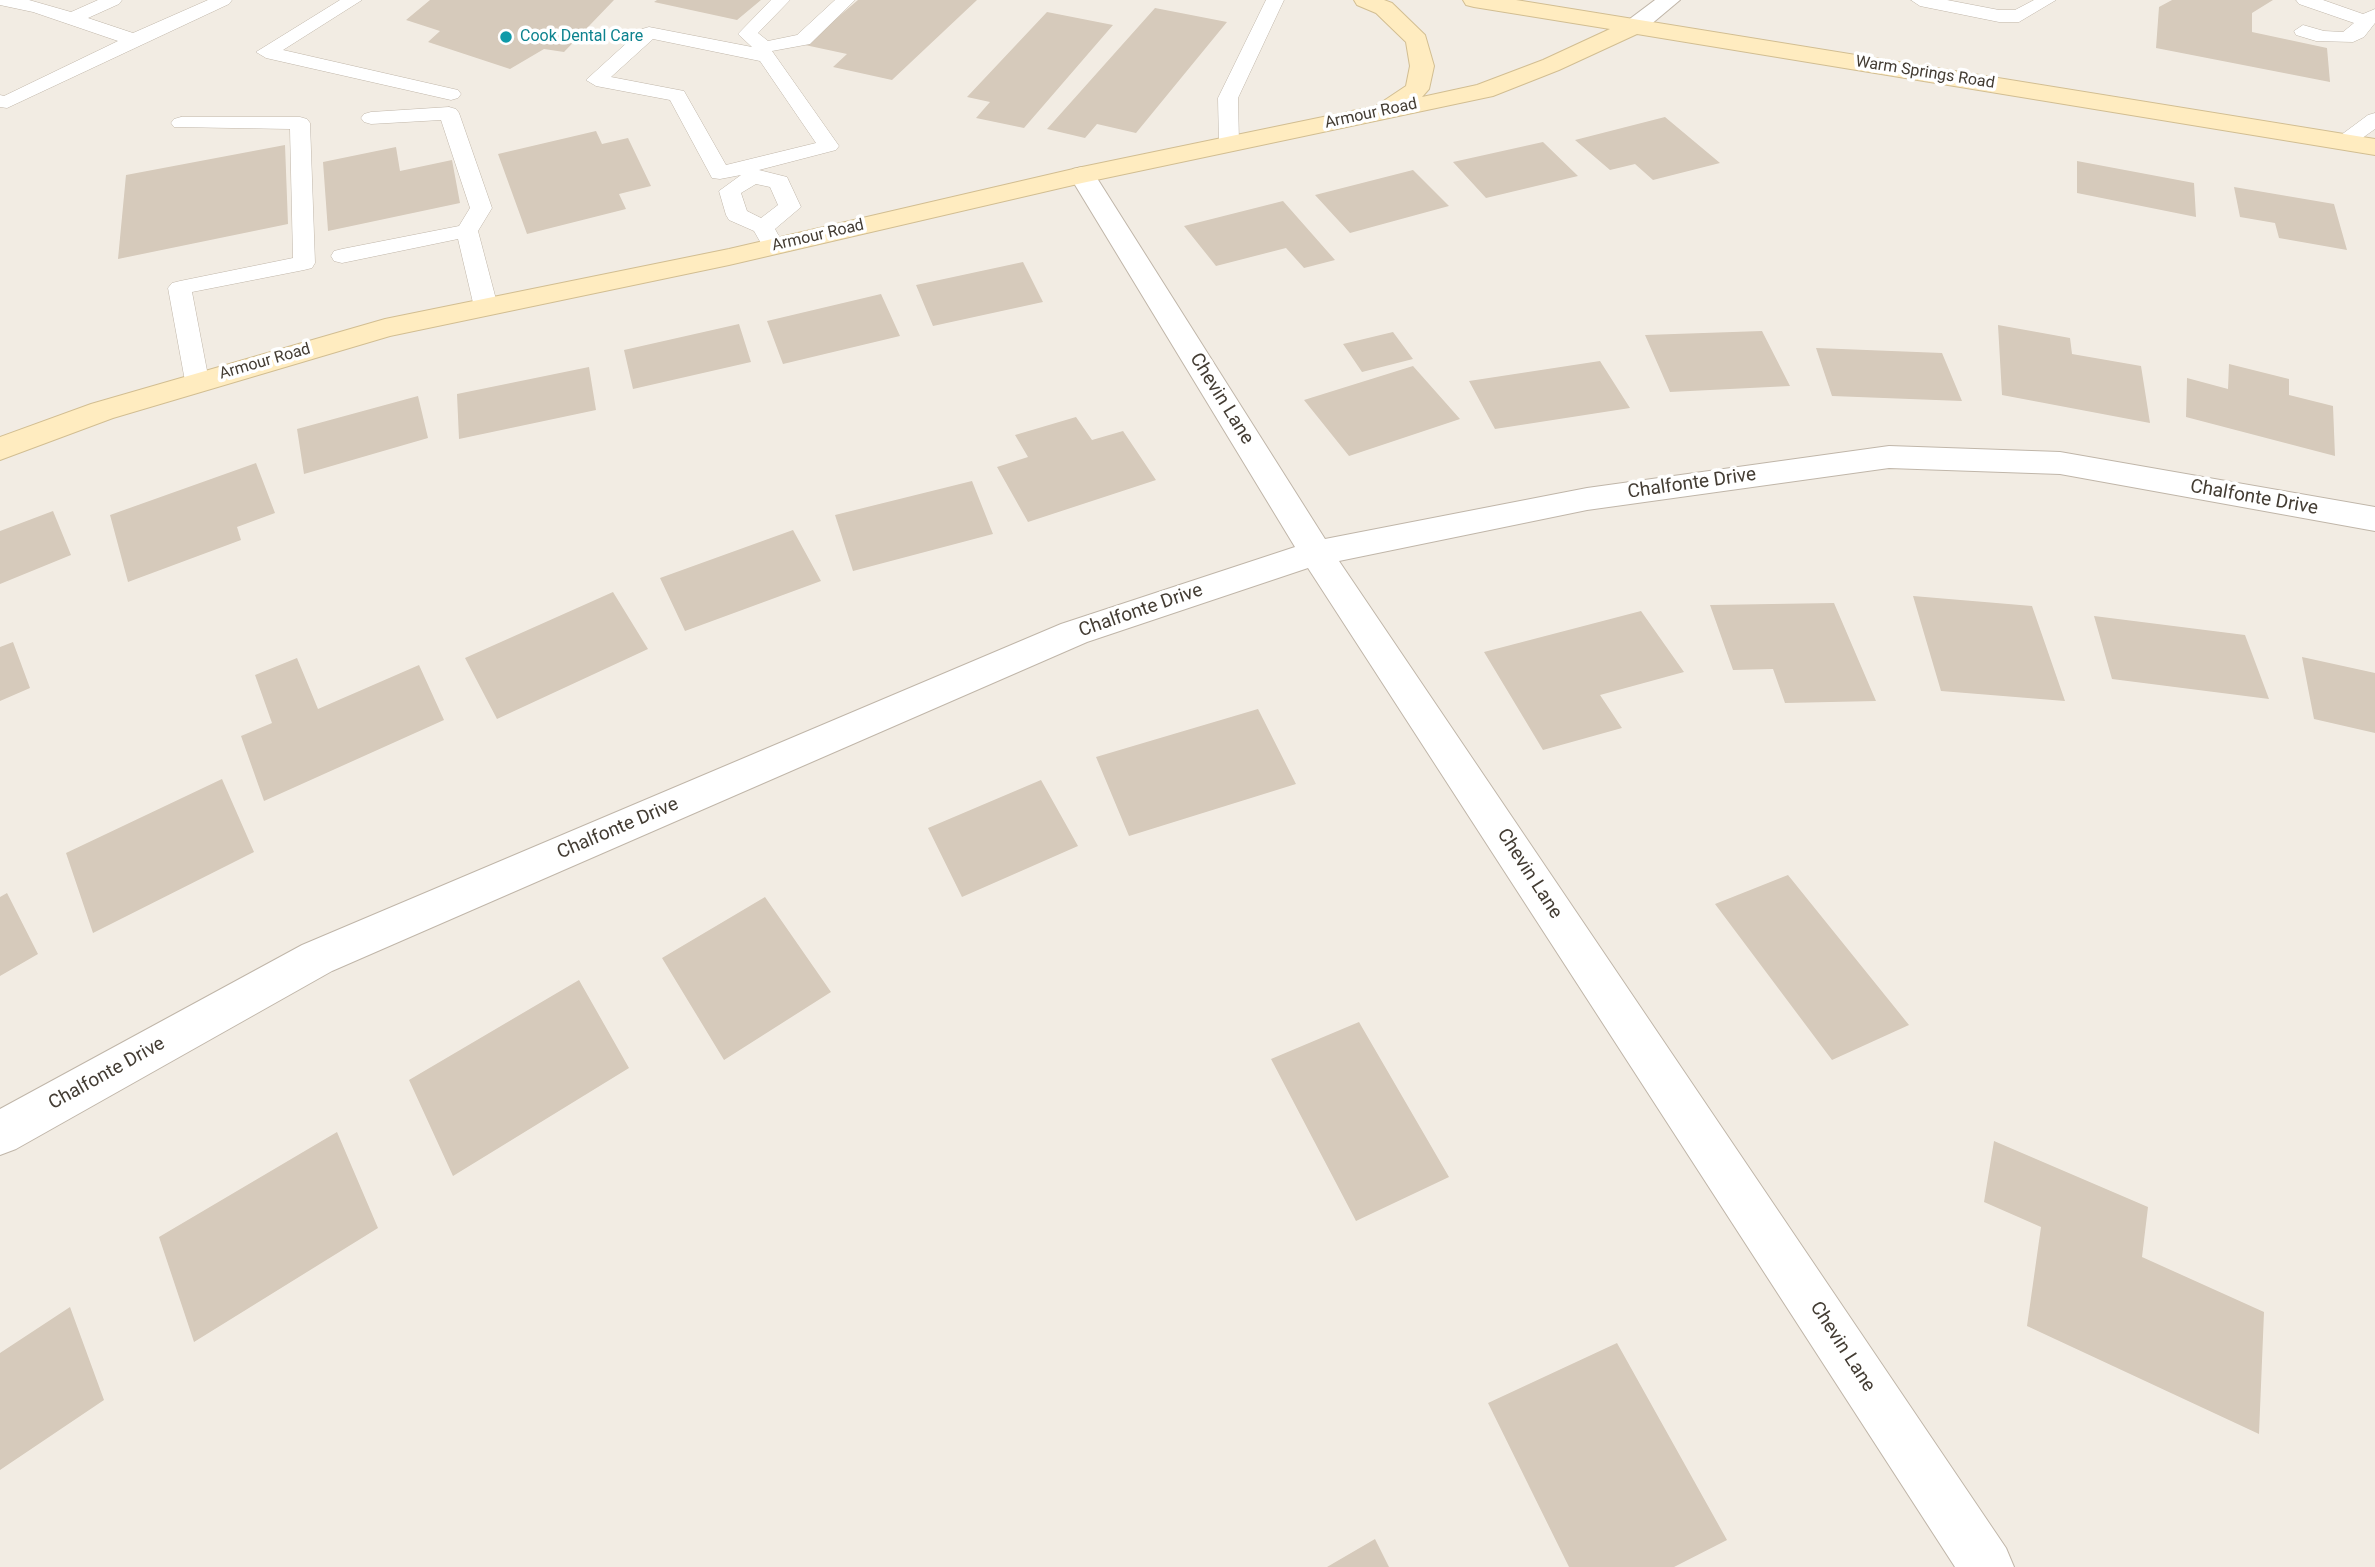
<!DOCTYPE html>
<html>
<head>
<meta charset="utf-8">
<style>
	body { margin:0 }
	canvas { display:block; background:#f2ece3 }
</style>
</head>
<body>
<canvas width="2375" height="1567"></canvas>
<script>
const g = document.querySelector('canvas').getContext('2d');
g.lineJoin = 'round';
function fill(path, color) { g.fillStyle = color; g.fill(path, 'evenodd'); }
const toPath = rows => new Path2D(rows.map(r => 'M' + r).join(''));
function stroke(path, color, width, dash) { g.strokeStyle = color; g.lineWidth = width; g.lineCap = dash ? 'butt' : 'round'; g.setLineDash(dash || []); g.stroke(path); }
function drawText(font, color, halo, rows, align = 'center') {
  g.font = font + ' Roboto,sans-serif'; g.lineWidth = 7; g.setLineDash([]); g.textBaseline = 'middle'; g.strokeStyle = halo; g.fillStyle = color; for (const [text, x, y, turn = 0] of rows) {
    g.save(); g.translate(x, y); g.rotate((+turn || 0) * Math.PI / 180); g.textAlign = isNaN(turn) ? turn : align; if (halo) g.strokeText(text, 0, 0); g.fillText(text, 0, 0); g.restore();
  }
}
const building = toPath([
	[430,0,614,0,564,52,544,49,510,69,428,42,440,31,406,20],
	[657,0,761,0,737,20,654,2],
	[858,0,977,0,892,80,833,67,847,54,805,45],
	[2172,0,2273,0,2252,13,2252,32,2327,48,2330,82,2156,48,2159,7],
	[1155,8,1227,22,1136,133,1097,124,1085,138,1047,129],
	[1047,12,1113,25,1024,128,976,118,990,102,967,97],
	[1665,117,1720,163,1653,180,1635,164,1610,170,1575,140],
	[596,131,602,144,628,138,651,186,619,194,626,209,527,234,498,154],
	[1543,142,1578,176,1486,198,1453,162],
	[285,145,288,224,118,259,126,175],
	[396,147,400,171,452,160,460,203,328,231,323,162],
	[2077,161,2194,183,2196,217,2077,193],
	[1413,170,1449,206,1350,233,1315,195],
	[2234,187,2334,204,2347,250,2279,238,2275,223,2240,217],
	[1283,201,1335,260,1304,268,1286,248,1216,266,1184,226],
	[1023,262,1043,302,933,326,916,285],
	[881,294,900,336,783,364,767,321],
	[739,324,751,362,633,389,624,350],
	[1998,325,2070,338,2072,354,2141,366,2150,423,2002,395],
	[1762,331,1790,386,1670,392,1645,335],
	[1393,332,1413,359,1362,372,1343,344],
	[1816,348,1942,353,1962,401,1832,396],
	[1600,361,1630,408,1495,429,1469,381],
	[2229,364,2289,379,2289,395,2333,406,2335,456,2186,417,2187,378,2228,389],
	[1413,366,1460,419,1349,456,1304,400],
	[589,367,596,410,459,439,457,394],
	[418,396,428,438,304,474,297,429],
	[1076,417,1092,440,1123,431,1156,480,1028,522,997,467,1028,457,1015,435],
	[256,463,275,513,237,527,241,540,128,582,110,515],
	[972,481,993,534,853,571,835,515],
	[53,511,71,555,0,584,0,531],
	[793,530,821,581,685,631,660,578],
	[613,592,648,649,497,719,465,658],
	[1913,596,2032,606,2065,701,1941,691],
	[1834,603,1876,701,1785,703,1773,669,1733,670,1710,605],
	[1641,611,1684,672,1600,695,1622,728,1543,750,1484,652],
	[2094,616,2245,635,2269,699,2112,679],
	[13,642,30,688,0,701,0,647],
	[2302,657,2375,673,2375,733,2314,719],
	[297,658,318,709,419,665,444,720,264,801,241,736,272,723,255,675],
	[1258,709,1296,784,1129,836,1096,757],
	[222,779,254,852,93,933,66,853],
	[1041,780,1078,846,962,897,928,828],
	[1788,875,1909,1025,1832,1060,1715,904],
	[7,893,38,954,0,976,0,897],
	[765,897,831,992,724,1060,662,958],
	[579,980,629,1068,453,1176,409,1080],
	[1359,1022,1449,1177,1356,1221,1271,1059],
	[337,1132,378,1228,194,1342,159,1237],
	[1994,1141,2148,1207,2142,1257,2264,1312,2259,1434,2027,1326,2041,1227,1984,1202],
	[70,1307,104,1400,0,1470,0,1353],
	[1617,1343,1727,1540,1674,1567,1569,1567,1488,1403],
	[1375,1539,1389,1567,1327,1567]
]);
const lane = toPath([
	[0,0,29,0,71,12,98,0,122,0,119,4,88,18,133,33,208,0,232,0,229,4,7,108,0,107,0,95,4,96,118,41,33,12,0,5,0,0],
	[340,0,362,0,283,50,458,90,461,94,458,98,451,100,266,58,256,52,340,0],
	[771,0,790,0,758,33,768,41,797,35,835,0,855,0,810,44,772,51,839,146,836,150,759,170,787,177,801,207,775,229,785,247,782,252,774,254,766,252,754,231,729,220,726,215,719,191,741,175,720,179,712,178,670,100,596,86,586,80,642,29,649,27,752,47,738,34,771,0],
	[653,39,760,61,816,143,726,165,684,91,611,77,653,39],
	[756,184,770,187,778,205,761,218,747,211,741,193,756,184],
	[1266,0,1284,0,1238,98,1239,144,1236,148,1229,150,1222,148,1219,144,1218,98,1266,0],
	[1911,0,1947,0,1999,10,2015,10,2034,0,2056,0,2019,22,1999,22,1920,6,1911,0],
	[2296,0,2323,0,2363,14,2375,9,2375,23,2364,37,2353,42,2316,41,2296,35,2294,31,2303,25,2324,31,2343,32,2354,23,2299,4,2296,0],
	[449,107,456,109,459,113,492,208,478,231,498,307,494,312,486,314,478,312,474,307,458,239,342,263,334,261,331,256,334,251,342,249,459,226,470,208,441,120,371,124,364,122,361,118,364,114,371,112,449,107],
	[2375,113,2375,129,2351,146,2337,146,2334,142,2337,138,2368,115,2375,113],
	[181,117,300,117,307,119,310,123,315,263,312,268,304,270,192,292,209,381,206,387,197,389,188,387,185,381,168,288,172,283,180,281,293,258,290,129,174,127,171,123,174,119,181,117]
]);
const street = toPath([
	[1655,0,1680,0,1643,31,1627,31,1624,26,1627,21,1655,0],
	[1082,167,1091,169,1095,175,1325,539,1587,488,1889,446,2060,452,2375,507,2375,531,2060,474,1889,468,1587,510,1339,561,2006,1548,2014,1567,1955,1567,1308,568,1087,642,332,971,16,1149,0,1155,0,1109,302,945,1061,624,1295,547,1069,175,1073,169,1082,167]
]);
const secondary = toPath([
	[1354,0,1384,0,1392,3,1425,35,1434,66,1429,89,1422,97,1477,85,1543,60,1610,29,1474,7,1466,5,1463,0,1516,0,2375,139,2375,155,1637,34,1559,70,1493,96,1082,183,729,265,390,336,113,418,0,460,0,437,91,404,385,319,729,249,1082,167,1376,106,1406,86,1410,66,1406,42,1376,13,1357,5,1354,0]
]);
const markers = [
	[506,37,7,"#0f9aa8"]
];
const farCulturenames = [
	["Cook Dental Care",520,37]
];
const farStreetnames = [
	["Warm Springs Road",1925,73,9],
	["Armour Road",1371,114,-12],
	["Armour Road",818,236,-13],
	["Armour Road",265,362,-16]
];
const streetNames = [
	["Chevin Lane",1221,399,58],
	["Chalfonte Drive",1692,484,-8],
	["Chalfonte Drive",2254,498,10],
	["Chalfonte Drive",1141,611,-19],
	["Chalfonte Drive",618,829,-23],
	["Chevin Lane",1529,874,57],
	["Chalfonte Drive",107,1074,-29],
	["Chevin Lane",1842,1347,57]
];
fill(building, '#d6cabb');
stroke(lane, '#c0b6a9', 1);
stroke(street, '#c0b6a9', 2);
stroke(secondary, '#d2be92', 2);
fill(lane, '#fff');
fill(street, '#fff');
fill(secondary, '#ffecc0');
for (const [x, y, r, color] of markers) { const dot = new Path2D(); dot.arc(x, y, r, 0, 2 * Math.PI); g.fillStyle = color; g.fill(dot); stroke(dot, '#fff', 2.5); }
drawText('16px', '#0d838f', '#fff', farCulturenames, 'left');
drawText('16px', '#433c33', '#fff', farStreetnames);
drawText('19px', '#433c33', '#fff', streetNames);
</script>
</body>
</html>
